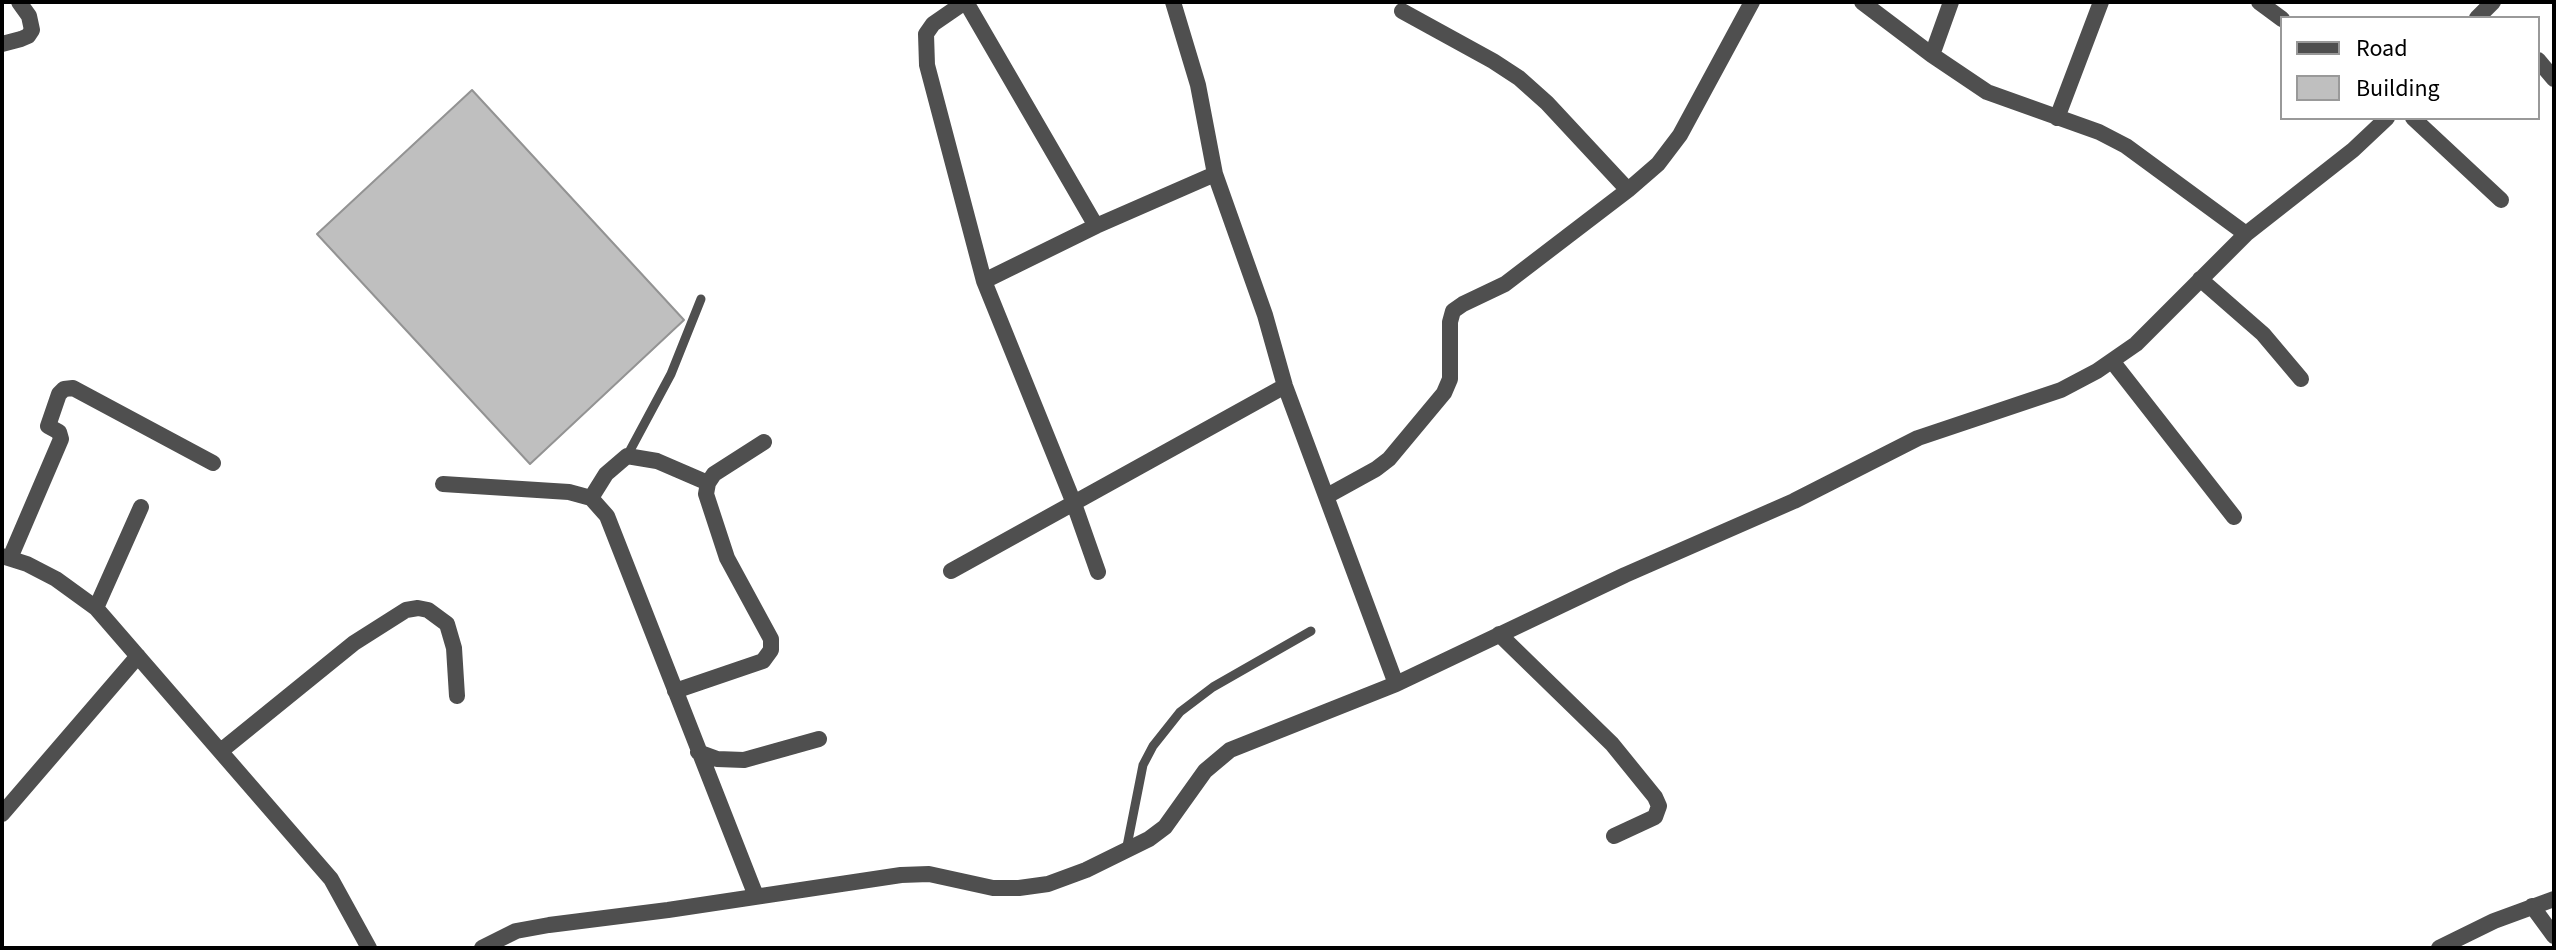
<!DOCTYPE html>
<html>
<head>
<meta charset="utf-8">
<style>
	body { margin:0 }
	#map { position:relative; width:2556px; height:950px; overflow:hidden; background:#fff; font-family:"Source Sans 3",sans-serif }
	canvas { display:block }
	.frame { position:absolute; inset:0; border:4px solid #000; pointer-events:none }
	.legend { position:absolute; left:2280px; top:16px; width:260px; height:104px; box-sizing:border-box; background:#fff; border:2px solid #999; margin:0; padding:10px 14px; list-style:none; font-size:24px; color:#000 }
	.legend li { display:flex; align-items:center; gap:16px; height:40px }
	.legend b { width:40px; border:2px solid #999 }
</style>
</head>
<body>
<div id="map">
<canvas width="2556" height="950"></canvas>
<div class="frame"></div>
<ul class="legend">
<li><b style="height:10px;background:#4f4f4f"></b>Road</li>
<li><b style="height:22px;background:#bfbfbf"></b>Building</li>
</ul>
</div>
<script>
const g = document.querySelector('canvas').getContext('2d');
g.lineJoin = 'round';
function fill(path, color) { g.fillStyle = color; g.fill(path, 'evenodd'); }
const toPath = rows => new Path2D(rows.map(r => 'M' + r).join(''));
function stroke(path, color, width, dash) { g.strokeStyle = color; g.lineWidth = width; g.lineCap = dash ? 'butt' : 'round'; g.setLineDash(dash || []); g.stroke(path); }
const building = toPath([
	[472,90,684,320,530,464,317,234,472,90]
]);
const service = toPath([
	[627,456,671,374,701,299],
	[1126,851,1143,765,1153,746,1180,712,1213,687,1311,631]
]);
const minor = toPath([
	[965,2,933,24,926,34,927,65,984,281,1073,501,1098,572],
	[966,2,1096,226],
	[1173,2,1198,85,1215,174,1265,315,1285,386,1396,684],
	[1862,2,1932,55,1987,92,2099,132,2126,146,2246,234],
	[2259,2,2282,19],
	[1402,11,1493,61,1519,78,1547,103,1628,190],
	[2477,18,2493,2],
	[2,44,21,39,28,36,32,30,29,16,19,2],
	[1932,55,1951,2],
	[2538,60,2554,79],
	[2057,118,2101,2],
	[2413,118,2501,200],
	[2200,279,2263,334,2301,379],
	[984,281,1096,226,1215,174],
	[2112,361,2234,517],
	[443,484,569,492,591,498,607,516,756,896],
	[1327,496,1376,469,1389,459,1444,393,1450,379,1450,322,1453,311,1463,304,1505,284,1628,190,1658,164,1680,135,1752,2],
	[591,498,606,474,627,456,657,461,708,483],
	[2,556,27,564,56,579,96,608,331,879,369,948],
	[10,558,61,439,59,432,48,426,59,394,64,389,73,388,213,463],
	[951,571,1285,386],
	[96,608,141,507],
	[1499,634,1612,744,1655,797,1659,806,1655,817,1614,836],
	[675,691,763,661,771,650,771,639,727,558,706,494,708,483,714,474,764,442],
	[222,750,354,643,406,610,418,608,428,610,447,624,454,648,457,696],
	[698,752,717,759,744,760,819,739],
	[2,814,138,656],
	[2532,906,2554,936],
	[482,948,516,931,549,925,668,910,901,875,929,874,993,888,1019,888,1048,884,1086,870,1149,839,1165,827,1205,771,1230,750,1396,684,1625,575,1794,501,1918,438,2061,390,2097,371,2136,344,2246,234,2353,150,2387,118],
	[2439,948,2494,921,2554,899]
]);
fill(building, '#bfbfbf');
stroke(building, '#939393', 2);
stroke(service, '#4f4f4f', 9);
stroke(minor, '#4f4f4f', 16);
</script>
</body>
</html>
